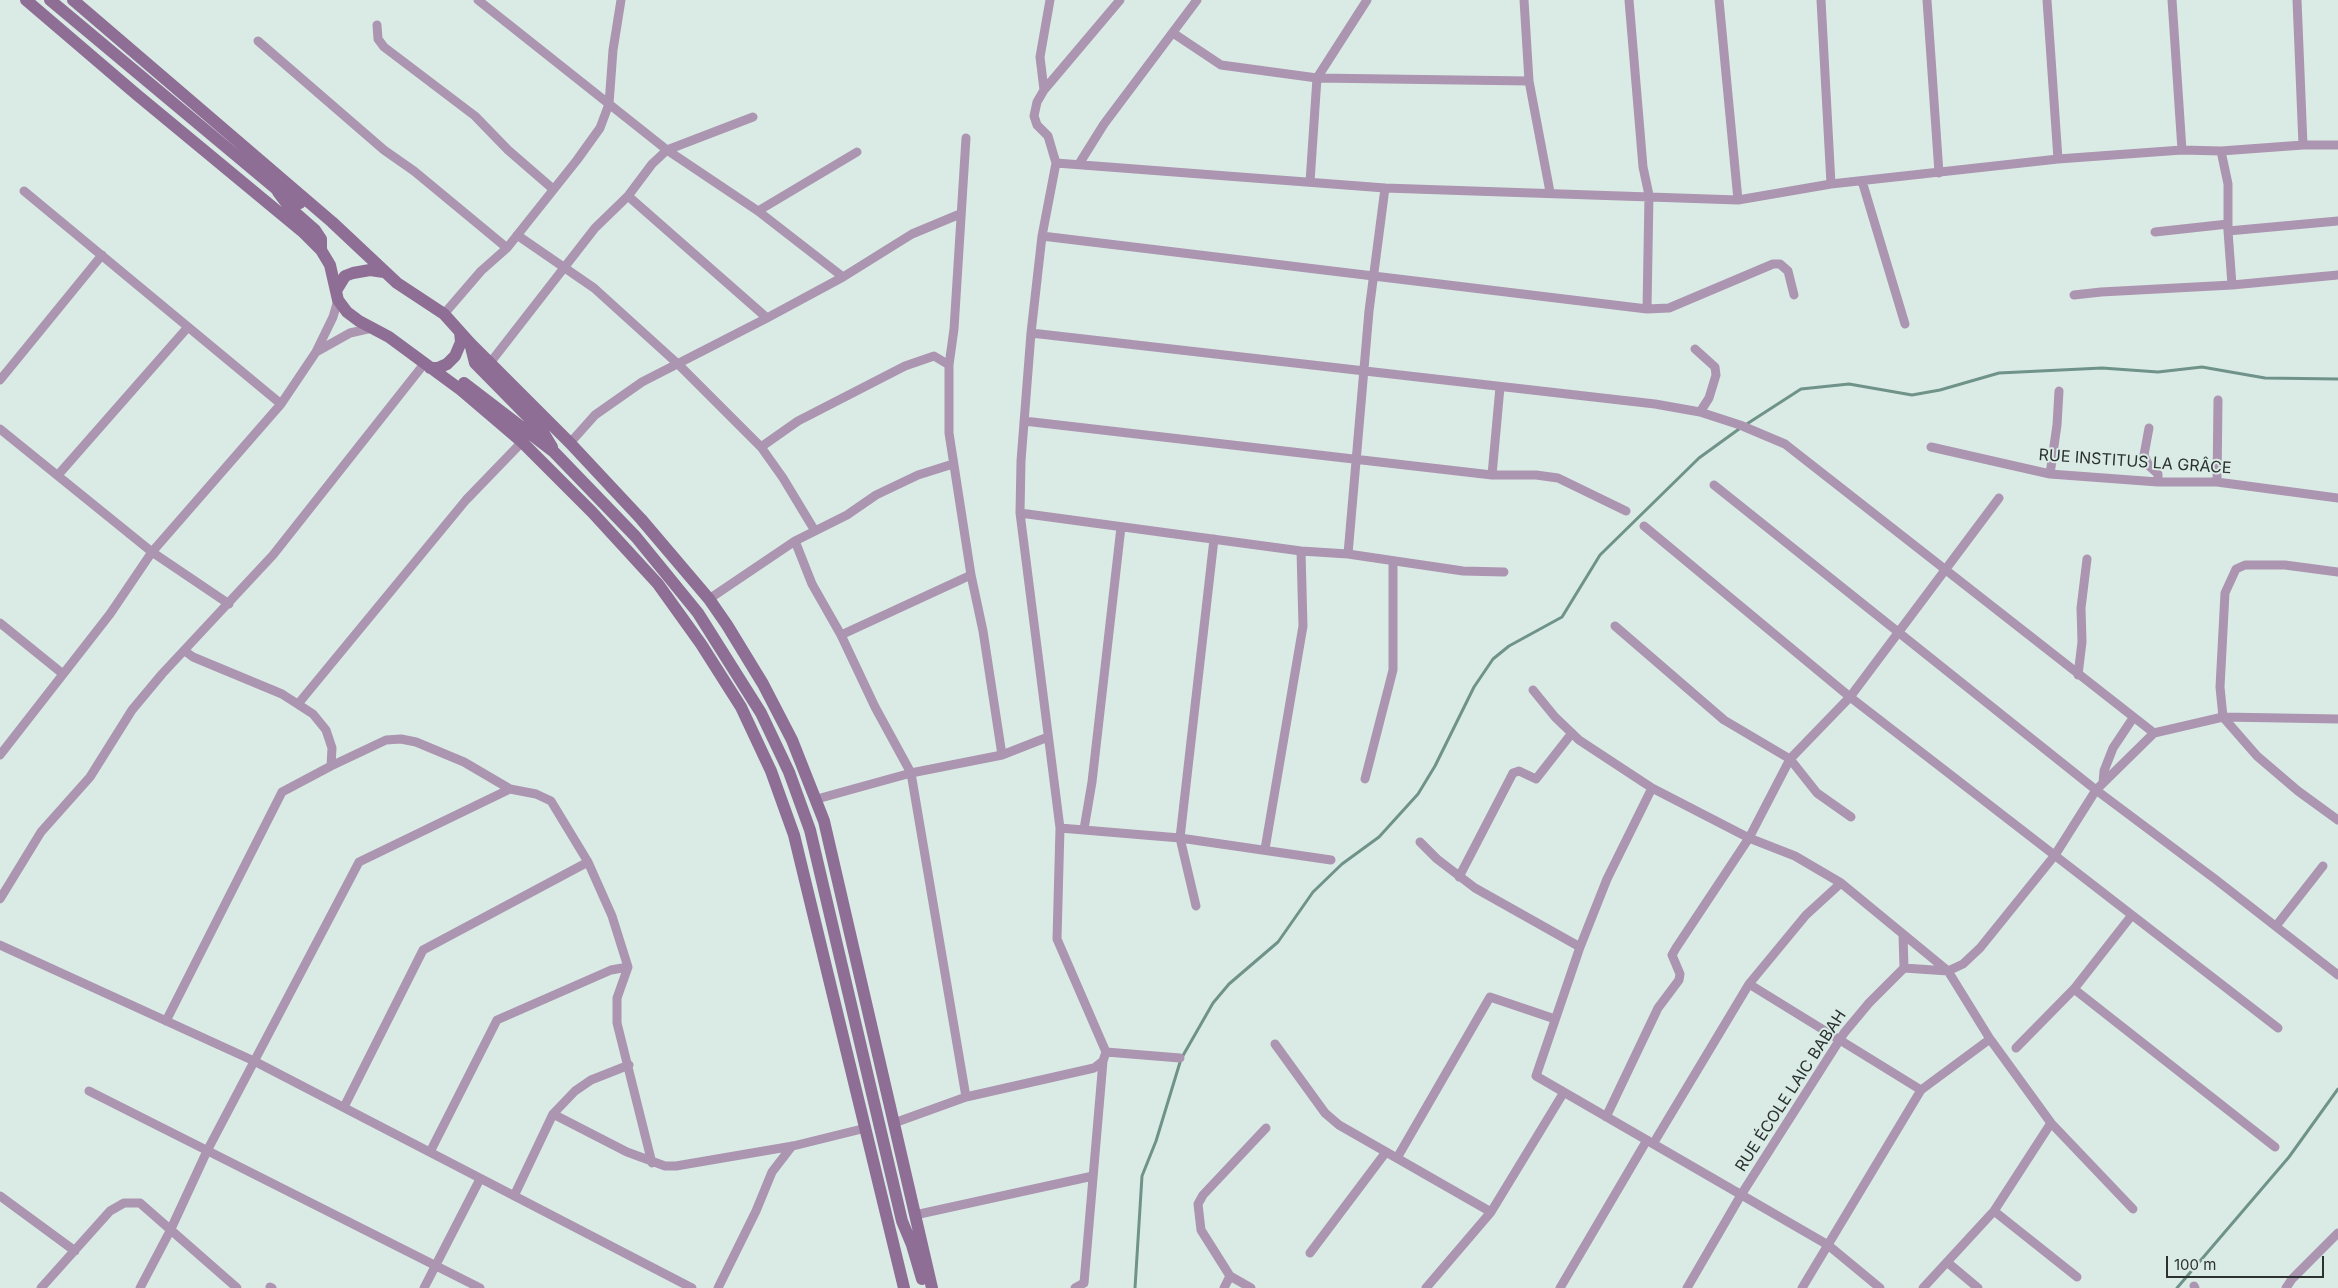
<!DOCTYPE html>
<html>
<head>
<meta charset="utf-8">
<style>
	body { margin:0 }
	#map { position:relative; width:2338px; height:1288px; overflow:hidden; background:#daebe6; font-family:Inter,sans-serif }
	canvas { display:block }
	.scale { position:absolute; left:2166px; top:1256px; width:158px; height:22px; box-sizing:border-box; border:2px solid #2a312f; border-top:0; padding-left:6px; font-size:15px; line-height:18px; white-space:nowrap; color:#2a312f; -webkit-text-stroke:4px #daebe6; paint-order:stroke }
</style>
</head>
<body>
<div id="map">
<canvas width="2338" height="1288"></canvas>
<div class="scale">100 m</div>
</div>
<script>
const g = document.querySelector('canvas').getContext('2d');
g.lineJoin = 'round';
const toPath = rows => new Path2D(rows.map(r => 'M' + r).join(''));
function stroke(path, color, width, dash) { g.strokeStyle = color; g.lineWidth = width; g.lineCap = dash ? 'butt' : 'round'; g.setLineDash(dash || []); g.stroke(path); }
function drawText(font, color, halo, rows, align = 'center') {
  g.font = font + ' Inter,sans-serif'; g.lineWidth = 4; g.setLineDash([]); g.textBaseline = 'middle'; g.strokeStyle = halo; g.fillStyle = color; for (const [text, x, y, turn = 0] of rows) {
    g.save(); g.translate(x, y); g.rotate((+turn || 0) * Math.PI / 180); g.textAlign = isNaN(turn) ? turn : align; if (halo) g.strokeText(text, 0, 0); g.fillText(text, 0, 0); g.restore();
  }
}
const stream = toPath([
	[1135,1288,1142,1176,1156,1141,1181,1059,1213,1003,1229,984,1278,942,1313,892,1342,864,1379,837,1418,794,1435,766,1474,687,1493,659,1509,646,1562,617,1600,555,1699,458,1739,429,1801,389,1849,384,1912,395,1940,390,1999,373,2102,368,2158,372,2202,367,2265,378,2338,379],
	[2177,1288,2289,1157,2338,1089]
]);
const minor = toPath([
	[478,0,667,150,758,211,843,277],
	[1524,0,1529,81,1550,192],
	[1629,0,1643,167,1649,195,1647,309],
	[1719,0,1738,200],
	[1821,0,1831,184],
	[1927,0,1939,173],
	[2047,0,2058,159],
	[2172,0,2182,150],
	[2297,0,2303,145],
	[377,25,378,39,384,47,475,116,508,150,553,189],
	[1173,33,1221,65,1317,78,1529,81],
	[258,41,384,150,414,171,507,248],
	[1044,90,1040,57,1050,0],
	[966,138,954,329,949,365,949,433,971,575,983,631,1002,755],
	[2221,151,2228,184,2228,231,2232,285],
	[1056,163,1385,188,1738,200,1831,184,2058,159,2182,150,2221,151,2303,145,2338,145],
	[1079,164,1104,124,1197,0],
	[1862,181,1905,324],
	[1310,182,1317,78,1367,0],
	[24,191,281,404],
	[628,196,767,318],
	[758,211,857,152],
	[2228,231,2338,221],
	[2155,232,2228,224],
	[517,235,594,288,679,365,761,447,783,478,815,531],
	[1042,236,1647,309,1669,308,1773,264,1780,264,1788,271,1794,295],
	[2074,295,2101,292,2232,285,2338,275],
	[444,314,481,271,507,248,577,160,600,128,609,104,613,50,621,0],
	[1031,333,1655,404,1700,412,1740,425,1785,444,2154,733],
	[1695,349,1715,367,1716,375,1709,398,1700,412],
	[316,352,350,333,372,328],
	[490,363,595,228,628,196,652,164,667,150,753,117],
	[0,380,102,255],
	[1024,421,1492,475,1536,475,1558,478,1626,511],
	[2149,428,2144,455,2149,466,2158,474,2158,482],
	[0,429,152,552,229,604],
	[570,443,595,415,642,382,767,318,843,277,912,234,960,214],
	[761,447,798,421,905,366,934,356,949,365],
	[1931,447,2050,474,2158,482,2217,482,2338,498],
	[2050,474,2057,425,2059,391],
	[58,475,188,327],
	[1492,475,1500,387],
	[2217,482,2218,400],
	[1714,485,2096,790,2215,879,2338,975],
	[1020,513,1301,551,1348,554,1463,571,1504,572],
	[1644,526,1850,697,2278,1028],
	[795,541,812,584,841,635,875,707,911,773,966,1097],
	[1348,554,1369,311,1385,188],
	[2338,572,2285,565,2245,565,2236,569,2225,593,2220,687,2223,717,2257,756,2298,791,2338,820],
	[709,599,795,541,847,515,876,495,918,475,953,464],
	[0,623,63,674],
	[1615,626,1724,720,1790,759,1817,793,1851,817],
	[841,635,971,575],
	[185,651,193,657,282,694,313,714,326,730,332,748,331,766],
	[2078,675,2082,642,2081,608,2087,559],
	[1533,690,1555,717,1579,740,1652,788,1749,838,1795,856,1841,883,1903,934,1904,968],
	[298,704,466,500,522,442],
	[0,755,110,614,152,552,281,404,316,352,333,317,338,300],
	[1365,779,1393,670,1393,561],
	[2103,783,2104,771,2113,748,2133,718],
	[1652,788,1607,879,1580,947,1536,1076,1828,1245,1880,1288],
	[817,799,911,773,1002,755,1048,737],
	[1060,828,1180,838,1331,860],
	[1084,829,1092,782,1121,527],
	[1420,842,1437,859,1475,888,1580,947],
	[1265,849,1303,626,1301,551],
	[1459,877,1513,773,1519,771,1536,779,1572,733],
	[0,899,41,832,90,777,132,710,162,674,273,555,424,364],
	[1196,906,1180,838,1214,539],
	[2276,926,2323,866],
	[1903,934,1948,971,1990,1039,2051,1123,2133,1209],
	[0,945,254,1061,692,1288],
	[1904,968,1948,971,1963,964,1980,948,2055,855,2096,790,2154,733,2223,717,2338,719],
	[1749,984,1921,1090],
	[2074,989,2275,1147],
	[166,1021,282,792,331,766,386,740,401,739,416,742,464,762,510,789,536,794,551,801,588,862,612,916,628,967,617,998,617,1023,652,1163],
	[1275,1044,1325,1113,1339,1125,1491,1212],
	[2016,1048,2074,989,2132,915],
	[1106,1052,1180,1058],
	[89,1091,480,1288],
	[344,1107,423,950,588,862],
	[553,1114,627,1152,665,1166,676,1166,793,1146,866,1128],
	[1606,1117,1658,1008,1679,980,1680,974,1672,955,1676,948,1749,838,1790,759,1850,697,1999,498],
	[894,1123,966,1097,1094,1068,1103,1061,1106,1052,1057,939,1060,828,1020,513,1021,461,1031,333,1042,236,1056,163,1048,136,1037,125,1034,116,1037,102,1044,90,1120,0],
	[1653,1144,1749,984,1806,915,1841,883],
	[430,1152,497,1020,611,970,628,967],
	[1397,1158,1490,997,1555,1019],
	[0,1196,75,1251],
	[514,1196,553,1114,575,1091,591,1080,629,1065],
	[1994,1211,2077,1277],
	[915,1215,1093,1176],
	[1310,1253,1386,1152],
	[1947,1262,1978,1288],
	[2194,1286,2195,1288],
	[270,1287,272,1288],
	[41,1288,110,1211,124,1203,140,1203,237,1288],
	[140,1288,170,1231,207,1151,359,862,510,789],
	[424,1288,480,1179],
	[718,1288,756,1211,772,1172,792,1146],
	[1075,1288,1084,1283,1103,1061],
	[1224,1288,1230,1276],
	[1251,1288,1230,1276,1201,1230,1198,1204,1203,1195,1266,1128],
	[1426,1288,1491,1212,1564,1092],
	[1560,1288,1647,1140],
	[1687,1288,1741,1195,1844,1033,1869,1003,1904,968],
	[1802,1288,1921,1090,1990,1039],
	[1923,1288,1994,1211,2051,1123],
	[2286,1288,2292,1279,2338,1233]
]);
const secondary = toPath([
	[26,0,136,94,304,233,321,250,330,265,338,300,347,312,359,321,389,337,461,390,522,442,592,512,658,584,701,644,741,707,771,771,794,835,904,1288],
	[50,0,275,188,300,203],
	[73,0,332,222,397,283,444,314,470,343,570,443,641,519,709,599,727,625,763,684,792,740,824,821,932,1288],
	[278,192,290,208,315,230,321,239,321,250],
	[337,289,345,276,353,273,370,270,384,272],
	[470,343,475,363,543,432,552,447],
	[430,368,438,368,447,364,455,356,461,342,460,332],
	[464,383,554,452,636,537,698,613,761,713,789,772,810,830,902,1221,912,1245,922,1279]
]);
const streetNames = [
	["RUE INSTITUS LA GRÂCE",2135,462,4],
	["RUE ÉCOLE LAIC BABAH",1791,1091,-57]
];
stroke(stream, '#6f9389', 3);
stroke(minor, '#ac95b0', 9);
stroke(secondary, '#8f6e95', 12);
drawText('16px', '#2a312f', '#daebe6', streetNames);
</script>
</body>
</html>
